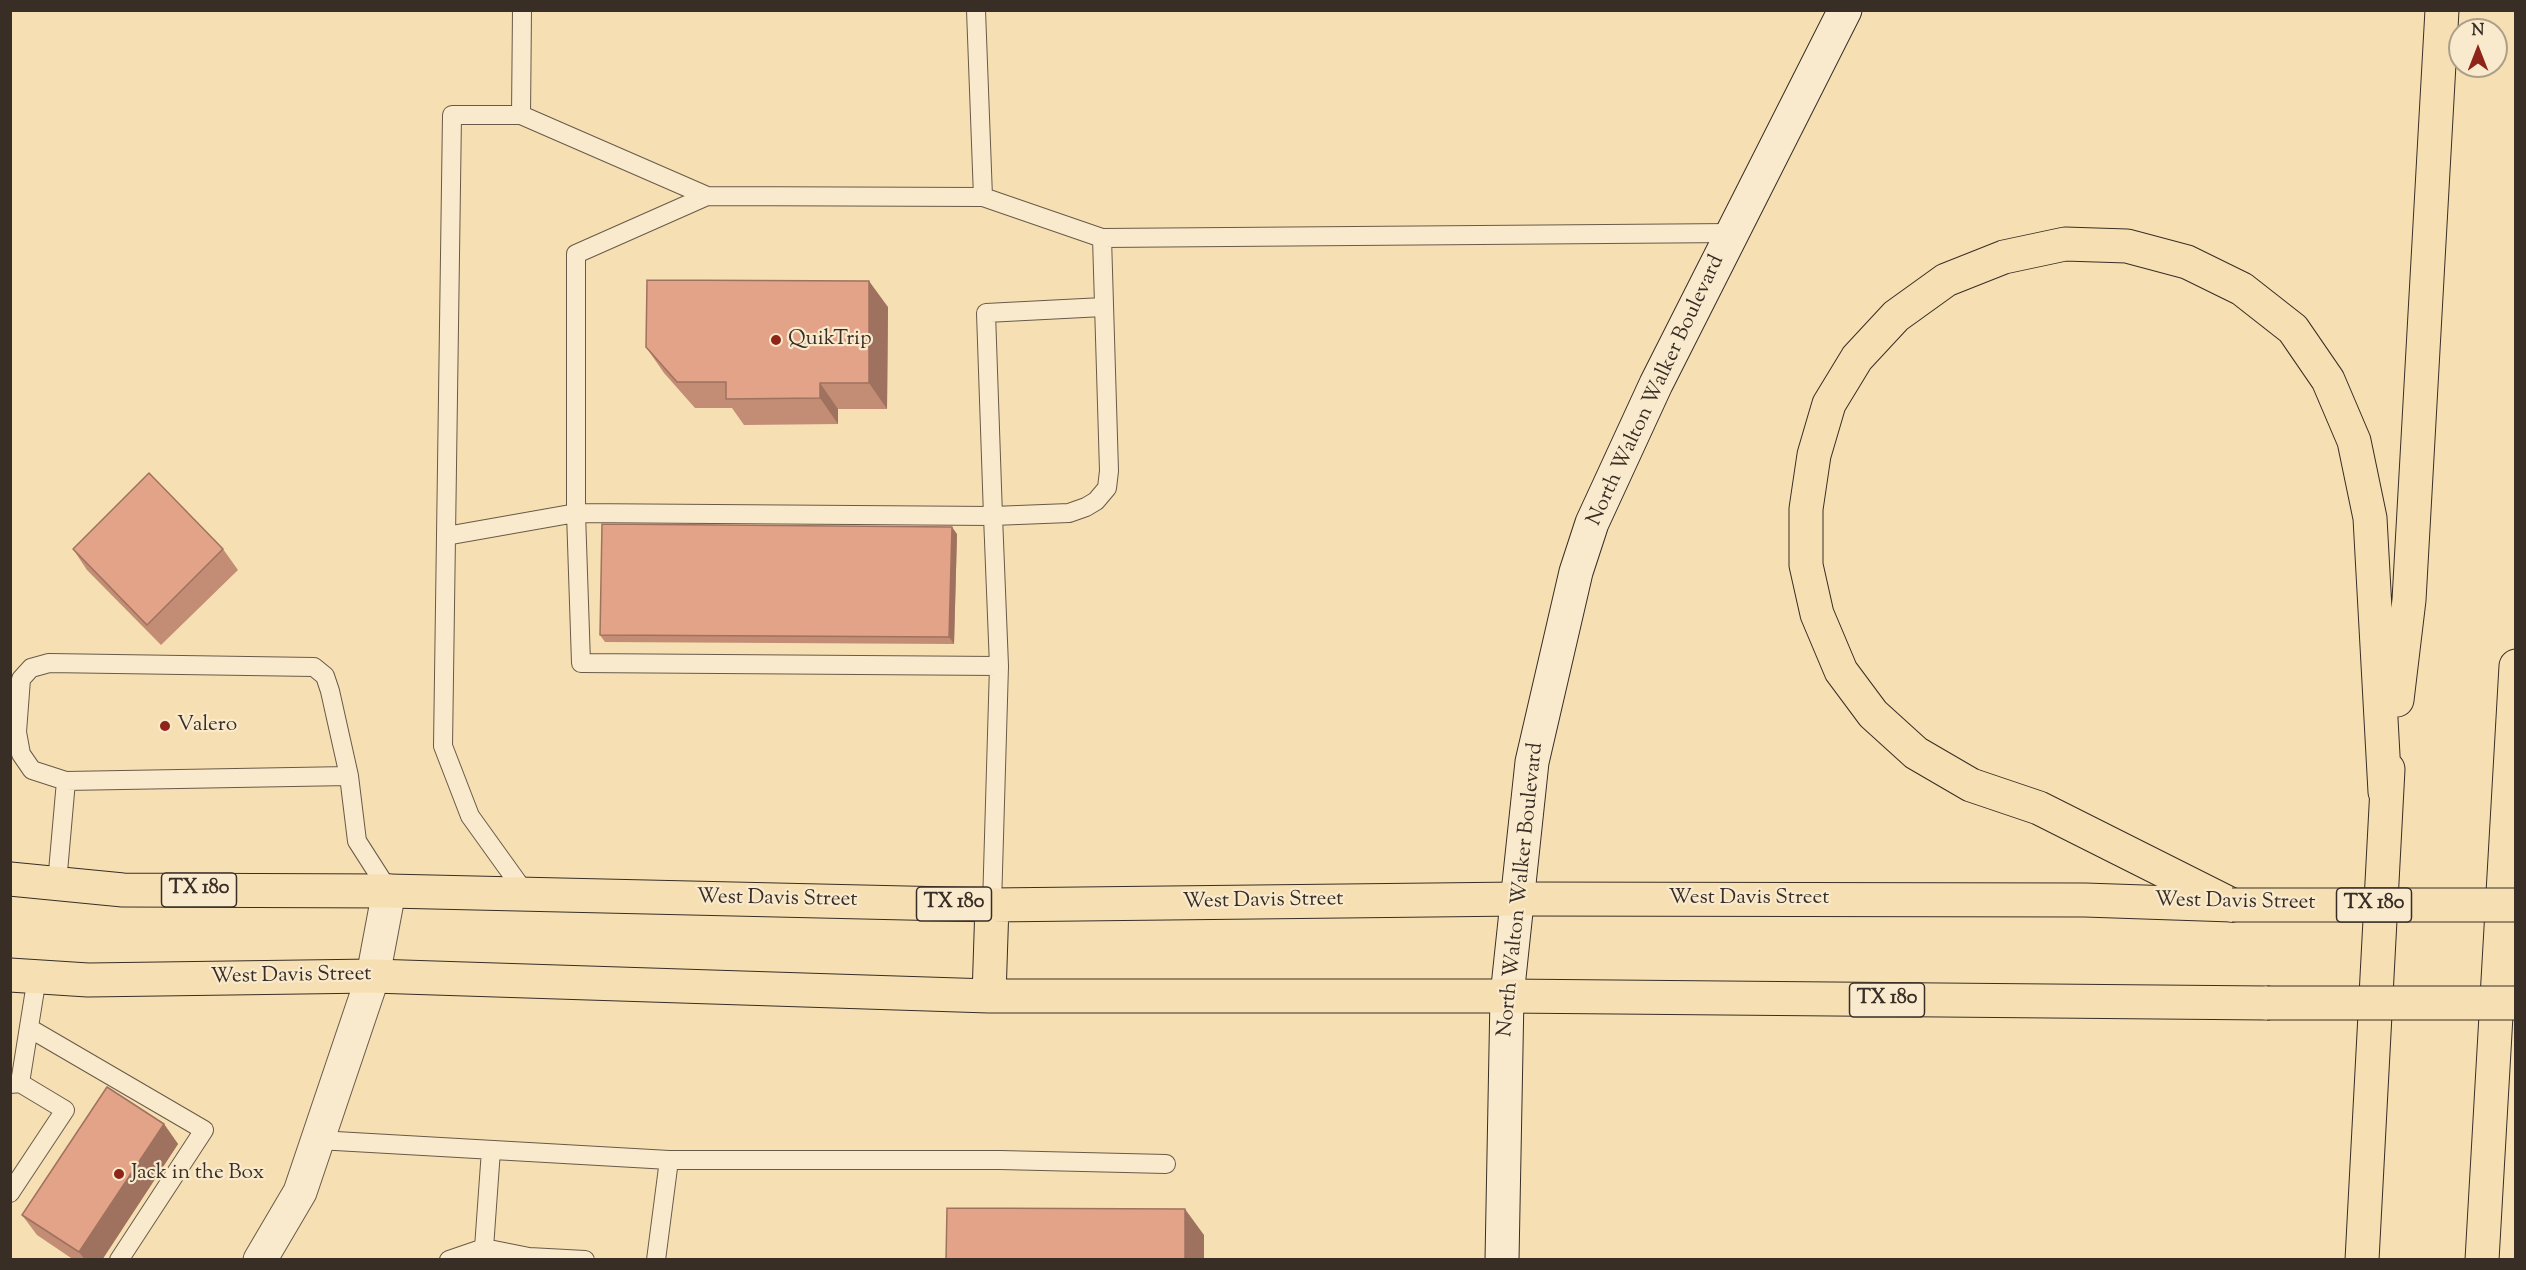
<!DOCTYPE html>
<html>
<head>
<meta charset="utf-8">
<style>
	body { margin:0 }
	#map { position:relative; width:2526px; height:1270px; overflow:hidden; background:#f6dfb2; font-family:"Sorts Mill Goudy",serif }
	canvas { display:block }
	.frame { position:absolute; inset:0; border:12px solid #382e26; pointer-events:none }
	.north { position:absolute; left:2448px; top:18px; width:60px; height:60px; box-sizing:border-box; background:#f9eacd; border:2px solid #ac9f8a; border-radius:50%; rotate:0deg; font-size:16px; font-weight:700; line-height:24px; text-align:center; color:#382e26 }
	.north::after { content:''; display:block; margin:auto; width:21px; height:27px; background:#8f2418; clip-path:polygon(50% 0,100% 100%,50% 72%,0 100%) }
</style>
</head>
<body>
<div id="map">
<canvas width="2526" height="1270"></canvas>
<div class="frame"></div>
<div class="north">N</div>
</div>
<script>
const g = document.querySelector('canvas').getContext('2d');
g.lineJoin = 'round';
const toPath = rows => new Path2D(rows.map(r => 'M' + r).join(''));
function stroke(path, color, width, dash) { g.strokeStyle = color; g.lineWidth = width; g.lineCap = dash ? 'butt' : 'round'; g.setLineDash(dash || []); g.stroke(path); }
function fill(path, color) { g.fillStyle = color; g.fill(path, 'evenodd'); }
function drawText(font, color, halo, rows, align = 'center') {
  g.font = font + ' "Sorts Mill Goudy",serif'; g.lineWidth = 4.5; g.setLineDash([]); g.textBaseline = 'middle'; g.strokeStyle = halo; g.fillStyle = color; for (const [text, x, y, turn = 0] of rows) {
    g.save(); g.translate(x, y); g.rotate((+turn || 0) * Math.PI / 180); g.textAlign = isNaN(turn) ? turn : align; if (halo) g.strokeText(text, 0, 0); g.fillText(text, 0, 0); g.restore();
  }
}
const service = toPath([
	[522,10,521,115,452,115,443,746,470,816,526,894],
	[976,10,983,197,1102,238,1109,471,1107,488,1096,501,1086,507,1069,513,993,516,999,666,992,905],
	[521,115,707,196],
	[983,197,707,196,576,254,576,513,581,663,999,666],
	[1102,238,1732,233],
	[446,536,576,513,993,516,986,313,1103,307],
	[66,781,32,770,21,754,17,732,21,679,31,668,49,663,314,667,325,676,330,691,349,776],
	[57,883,66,781,349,776,357,841,389,891],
	[29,1028,204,1130,119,1260],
	[10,1084,20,1083,37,977],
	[318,1140,669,1160,1000,1160,1166,1164],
	[10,1193,65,1110,20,1083],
	[485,1258,484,1248,529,1257,585,1260],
	[449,1260,484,1248,491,1150],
	[656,1260,669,1160]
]);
const tertiary = toPath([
	[260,1260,300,1192,373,976,389,891]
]);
const secondary = toPath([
	[1502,1260,1507,996,1532,762,1576,572,1592,523,1656,384,1845,10]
]);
const primary = toPath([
	[10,879,123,890,389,891,992,905,1519,899,2085,900,2232,905],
	[10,975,88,980,373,976,989,996,1507,996,2267,1003],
	[989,996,992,905]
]);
const motorway = toPath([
	[2397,700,2409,600,2442,10],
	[2232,905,2039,808,1971,785,1916,753,1873,714,1841,671,1817,614,1806,565,1806,509,1814,455,1829,404,1857,358,1896,316,1946,280,2004,257,2065,244,2127,246,2187,262,2242,289,2293,329,2328,380,2354,441,2370,518,2385,792],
	[2362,1260,2388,769],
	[2482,1260,2516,666]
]);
const primaryBridge = toPath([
	[2232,905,2516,905],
	[2267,1003,2516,1003]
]);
const wall = toPath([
	[888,307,887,409,838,409,838,424,744,425,732,408,695,408,664,373,646,347],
	[957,534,954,644,605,642,600,635],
	[73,549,223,549,238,570,161,645,87,570],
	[164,1124,178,1144,102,1260,74,1260,37,1235,22,1215]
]);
const shadedWall = toPath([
	[869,281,888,307,887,409,869,383],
	[820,383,838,409,838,424,820,398],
	[952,527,957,534,954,644,949,637],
	[164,1124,178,1144,102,1260,85,1260,79,1252],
	[1185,1209,1204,1235,1204,1260,1185,1260]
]);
const building = toPath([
	[647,280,869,281,869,383,820,383,820,398,726,399,726,382,677,382,646,347,647,280],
	[149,473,223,549,147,625,73,549,149,473],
	[602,524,952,527,949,637,600,635,602,524],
	[107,1087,164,1124,79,1252,22,1215,107,1087],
	[947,1208,1185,1209,1185,1260,946,1260,947,1208]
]);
const markers = [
	[776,340,6,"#8f2418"],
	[165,726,6,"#8f2418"],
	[119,1174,6,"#8f2418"]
];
const shields = [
	[199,890,75],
	[954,904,75],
	[2374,905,75],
	[1887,1000,75]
];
const shieldNames = [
	["TX 180",199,890],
	["TX 180",954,904],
	["TX 180",2374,905],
	["TX 180",1887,1000]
];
const poiNames = [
	["QuikTrip",788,340],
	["Valero",177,726],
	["Jack in the Box",131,1174]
];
const streetNames = [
	["North Walton Walker Boulevard",1657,391,-65],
	["North Walton Walker Boulevard",1522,890,-84],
	["West Davis Street",1749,899],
	["West Davis Street",777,900,1],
	["West Davis Street",1263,902,-1],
	["West Davis Street",2235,903,1],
	["West Davis Street",291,977,-1]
];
stroke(service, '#685a49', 20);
stroke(tertiary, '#685a49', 35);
stroke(secondary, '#382e26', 35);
stroke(primary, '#382e26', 35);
stroke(motorway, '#382e26', 35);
stroke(service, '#f9eacd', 18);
stroke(tertiary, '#f9eacd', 33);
stroke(secondary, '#f9eacd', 33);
stroke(primary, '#f6dfb2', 33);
stroke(motorway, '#f6dfb2', 33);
stroke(primaryBridge, '#382e26', 35, []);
stroke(primaryBridge, '#f6dfb2', 33);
fill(wall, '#c38c75');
fill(shadedWall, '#9f725f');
fill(building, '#e3a388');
stroke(building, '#9f725f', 1.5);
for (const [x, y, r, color] of markers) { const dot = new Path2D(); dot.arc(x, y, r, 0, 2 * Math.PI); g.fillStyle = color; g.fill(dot); stroke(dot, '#f9eacd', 2); }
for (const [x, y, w] of shields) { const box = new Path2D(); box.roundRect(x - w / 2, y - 17, w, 34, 4.5); g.fillStyle = '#f9eacd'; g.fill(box); stroke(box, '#382e26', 1.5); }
drawText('bold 20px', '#382e26', null, shieldNames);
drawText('21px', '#382e26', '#f9eacd', poiNames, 'left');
drawText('21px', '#382e26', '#f9eacd', streetNames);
</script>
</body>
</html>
